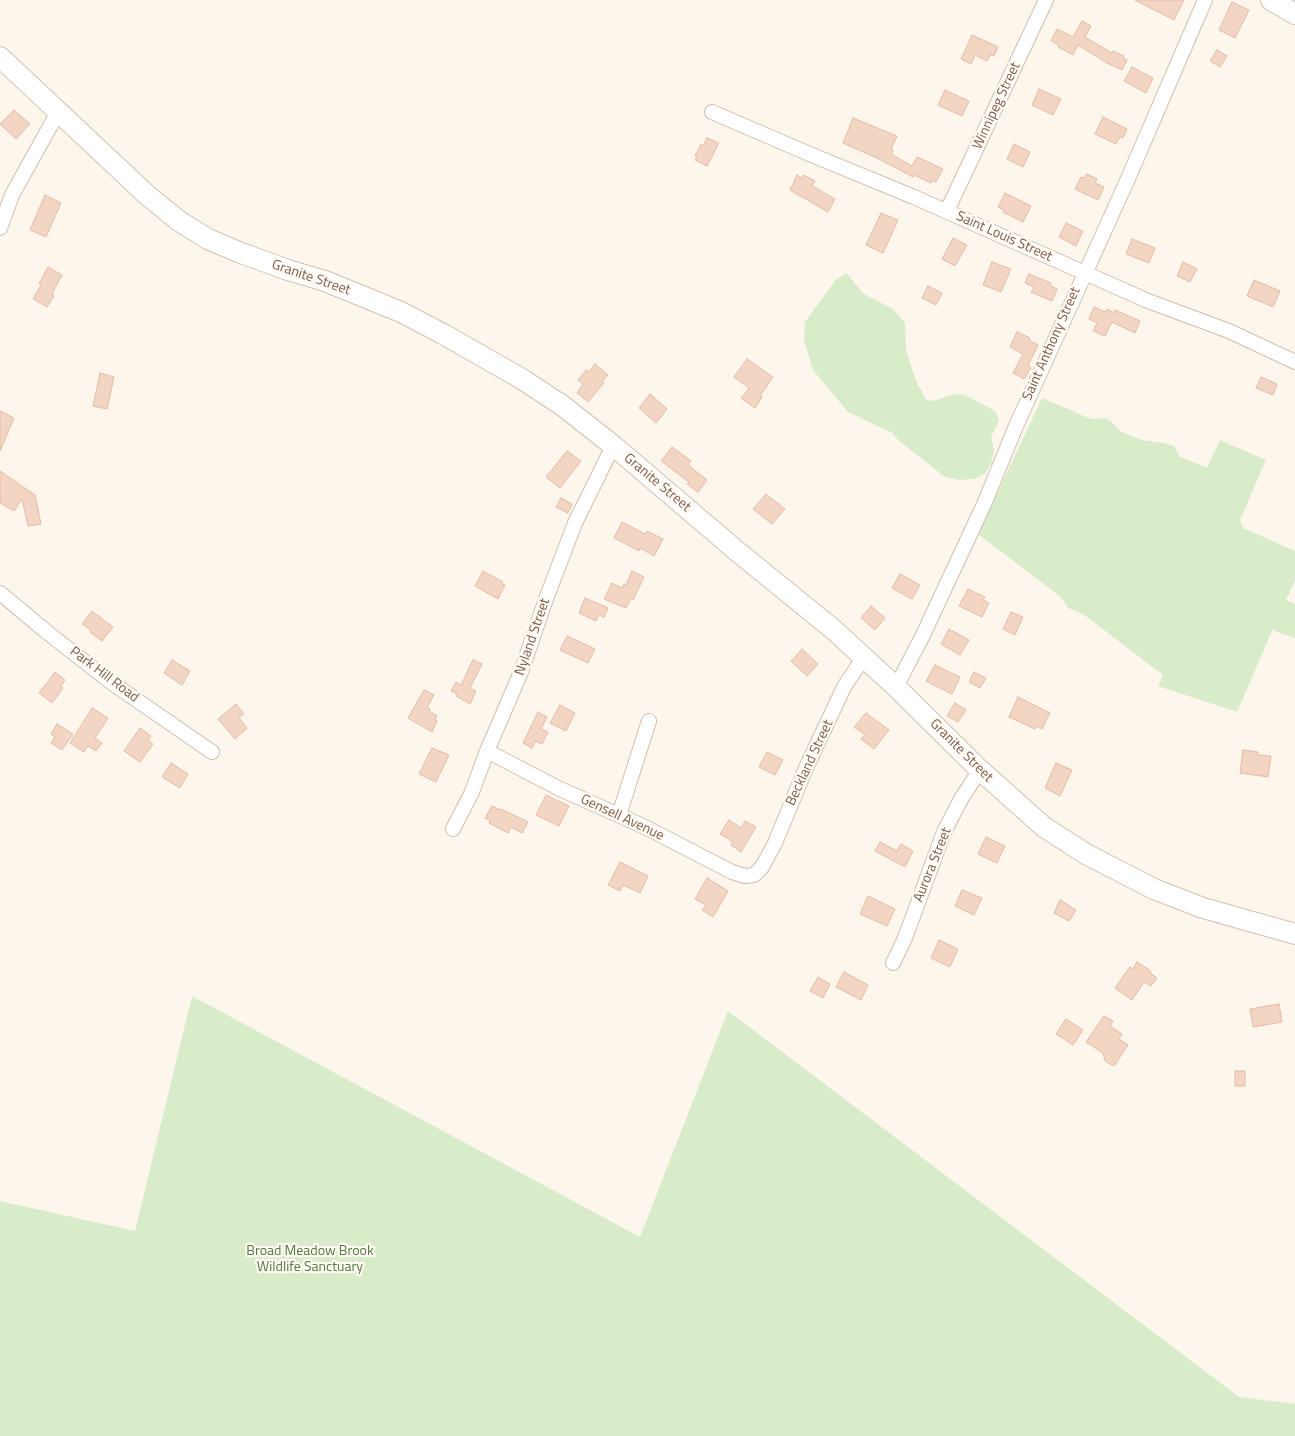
<!DOCTYPE html>
<html>
<head>
<meta charset="utf-8">
<style>
	body { margin:0 }
	canvas { display:block; background:#fdf6ec }
</style>
</head>
<body>
<canvas width="1295" height="1436"></canvas>
<script>
const g = document.querySelector('canvas').getContext('2d');
g.lineJoin = 'round';
function fill(path, color) { g.fillStyle = color; g.fill(path, 'evenodd'); }
const toPath = rows => new Path2D(rows.map(r => 'M' + r).join(''));
function stroke(path, color, width, dash) { g.strokeStyle = color; g.lineWidth = width; g.lineCap = dash ? 'butt' : 'round'; g.setLineDash(dash || []); g.stroke(path); }
function drawText(font, color, halo, rows, align = 'center') {
  g.font = font + ' "Titillium Web",sans-serif'; g.lineWidth = 4.5; g.setLineDash([]); g.textBaseline = 'middle'; g.strokeStyle = halo; g.fillStyle = color; for (const [text, x, y, turn = 0] of rows) {
    g.save(); g.translate(x, y); g.rotate((+turn || 0) * Math.PI / 180); g.textAlign = isNaN(turn) ? turn : align; if (halo) g.strokeText(text, 0, 0); g.fillText(text, 0, 0); g.restore();
  }
}
const green = toPath([
	[846,273,864,294,893,309,905,323,906,350,917,384,922,391,925,399,933,401,955,394,965,395,995,411,999,421,991,437,994,451,991,464,985,474,974,479,959,480,945,477,898,440,893,433,848,412,813,370,804,340,805,322,835,281],
	[1042,398,1091,419,1106,418,1112,422,1121,432,1141,440,1164,443,1174,446,1179,456,1207,468,1220,440,1266,460,1240,520,1243,528,1295,551,1295,580,1286,600,1295,604,1295,638,1282,634,1273,629,1237,712,1158,686,1163,675,1083,614,1068,608,1061,597,978,534],
	[192,996,640,1237,728,1011,1239,1397,1295,1404,1295,1436,0,1436,0,1201,135,1231]
]);
const building = toPath([
	[1135,0,1184,0,1174,20,1135,0],
	[1232,2,1249,10,1235,38,1219,30,1232,2],
	[1082,21,1091,26,1085,37,1112,53,1113,51,1124,56,1123,58,1127,60,1122,70,1107,63,1078,45,1073,55,1058,47,1059,45,1051,41,1057,29,1073,37,1082,21],
	[972,35,998,47,994,56,990,55,987,61,975,55,971,64,961,59,972,35],
	[1217,50,1227,56,1220,67,1210,61,1217,50],
	[1132,67,1153,78,1146,93,1124,81,1132,67],
	[1039,89,1061,99,1053,115,1032,105,1039,89],
	[945,90,969,101,962,116,938,105,945,90],
	[14,110,30,124,16,139,0,124,14,110],
	[1103,117,1127,129,1123,138,1120,137,1116,144,1095,134,1103,117],
	[853,118,897,136,891,149,893,150,891,154,912,166,917,157,943,169,936,182,932,180,931,183,914,175,913,177,877,158,843,143,853,118],
	[707,138,719,143,707,166,695,160,697,157,695,156,701,144,703,146,707,138],
	[1014,144,1030,152,1023,167,1007,159,1014,144],
	[1087,174,1097,179,1095,183,1104,187,1098,200,1075,189,1081,177,1084,178,1087,174],
	[797,175,802,178,804,175,815,181,812,186,835,199,828,212,790,190,797,175],
	[1005,193,1031,206,1023,222,1003,212,1004,210,998,207,1005,193],
	[45,195,61,203,46,237,30,230,45,195],
	[881,213,898,220,883,253,866,245,881,213],
	[1066,223,1083,231,1076,246,1059,237,1066,223],
	[953,238,967,245,955,266,942,259,953,238],
	[1132,239,1155,248,1149,263,1126,254,1132,239],
	[992,262,1011,269,1001,292,983,285,992,262],
	[1183,262,1197,269,1190,282,1177,276,1183,262],
	[48,267,62,275,52,294,54,296,47,307,33,299,41,285,39,284,48,267],
	[1029,274,1051,283,1050,285,1057,289,1052,301,1031,292,1034,287,1025,283,1029,274],
	[1254,280,1280,291,1273,307,1247,296,1254,280],
	[928,286,942,293,936,305,922,298,928,286],
	[1094,307,1105,312,1107,309,1114,313,1115,310,1140,321,1135,333,1112,322,1105,336,1093,331,1097,323,1089,319,1094,307],
	[1017,332,1030,338,1029,340,1038,345,1028,366,1031,368,1024,379,1013,373,1023,354,1010,347,1017,332],
	[747,359,773,377,760,396,762,397,755,408,741,398,749,388,734,377,747,359],
	[595,364,608,375,602,381,604,383,588,402,577,393,583,384,578,380,586,370,589,372,595,364],
	[100,373,114,377,107,409,93,406,100,373],
	[1261,377,1277,384,1273,395,1256,388,1261,377],
	[650,394,667,409,656,423,639,408,650,394],
	[0,411,14,418,0,451,0,411],
	[672,447,691,461,688,465,707,480,698,492,687,484,689,482,661,461,672,447],
	[567,451,581,461,560,488,546,477,567,451],
	[0,471,35,495,41,524,28,526,22,499,14,511,0,503,0,471],
	[766,494,785,509,772,524,753,509,766,494],
	[561,498,572,504,568,513,556,507,561,498],
	[622,522,645,534,647,531,663,539,654,556,640,548,639,551,614,538,622,522],
	[483,571,503,582,502,584,505,585,498,599,475,586,483,571],
	[632,571,644,577,633,600,631,598,626,608,604,599,612,583,622,588,624,584,626,585,632,571],
	[900,574,920,585,912,599,892,588,900,574],
	[968,589,985,597,983,600,989,603,982,617,959,606,968,589],
	[585,598,608,608,604,617,599,615,596,621,579,613,585,598],
	[871,606,885,618,875,630,861,618,871,606],
	[92,611,113,627,102,641,90,632,91,630,82,624,92,611],
	[1011,612,1023,617,1015,635,1003,629,1011,612],
	[949,629,969,640,960,655,941,644,949,629],
	[567,636,595,649,588,663,560,650,567,636],
	[802,649,818,664,807,676,791,661,802,649],
	[172,660,190,671,182,685,164,673,172,660],
	[473,660,482,664,470,688,476,691,470,704,456,696,457,694,451,691,456,682,461,685,473,660],
	[935,665,960,677,952,694,926,681,935,665],
	[55,672,65,680,61,686,63,688,52,703,39,693,55,672],
	[974,672,986,678,980,688,969,682,974,672],
	[424,690,434,695,427,708,430,709,429,711,437,716,435,720,437,721,432,732,408,718,424,690],
	[1018,697,1050,713,1042,729,1037,726,1035,729,1009,717,1018,697],
	[955,703,966,710,958,722,947,716,955,703],
	[236,704,244,714,239,718,247,728,235,739,218,719,236,704],
	[560,705,575,713,566,731,550,723,560,705],
	[92,708,108,718,95,738,102,743,96,751,88,746,84,752,70,743,92,708],
	[538,712,547,717,541,729,548,732,542,744,535,741,532,748,523,743,538,712],
	[866,713,889,730,874,749,861,739,865,735,854,727,866,713],
	[57,724,73,734,62,750,51,743,55,737,51,734,57,724],
	[140,728,151,736,148,740,153,744,140,762,124,751,140,728],
	[432,748,449,755,436,782,419,774,432,748],
	[1243,750,1258,752,1258,755,1271,756,1268,777,1240,773,1243,750],
	[767,752,783,760,775,775,759,767,767,752],
	[171,763,188,774,180,788,162,777,171,763],
	[1056,763,1072,770,1060,796,1045,788,1056,763],
	[546,795,569,806,559,826,536,815,546,795],
	[492,806,500,810,501,809,528,822,522,833,511,827,508,833,489,823,490,820,485,818,492,806],
	[729,820,741,828,745,821,756,827,741,852,731,845,733,842,720,834,729,820],
	[986,837,1005,846,997,863,978,854,986,837],
	[880,842,897,851,901,844,913,851,905,867,875,851,880,842],
	[620,862,648,876,640,893,623,885,620,891,608,885,620,862],
	[707,878,728,891,713,917,702,910,706,905,695,899,707,878],
	[962,890,982,898,974,915,955,906,962,890],
	[868,896,895,909,887,926,860,914,868,896],
	[1060,900,1076,910,1069,921,1054,913,1060,900],
	[939,940,958,949,950,967,931,958,939,940],
	[1137,962,1151,971,1150,973,1157,978,1151,986,1144,982,1132,1000,1115,988,1130,967,1133,969,1137,962],
	[844,972,868,985,861,1000,836,987,844,972],
	[818,977,830,984,823,998,810,991,818,977],
	[1279,1004,1282,1022,1253,1027,1250,1009,1279,1004],
	[1104,1016,1113,1021,1110,1026,1122,1034,1119,1039,1128,1045,1114,1066,1105,1061,1103,1053,1086,1042,1104,1016],
	[1066,1019,1083,1030,1073,1045,1056,1034,1066,1019],
	[1235,1071,1245,1071,1245,1086,1235,1086,1235,1071]
]);
const street = toPath([
	[712,112,807,153,914,197,1148,301,1229,331,1295,362],
	[947,211,1046,0],
	[0,228,12,195,58,112],
	[0,593,48,633,112,683,212,752],
	[896,687,923,635,985,502,1016,426,1127,181,1205,0],
	[487,751,558,788,645,827,732,872,745,876,754,875,762,867,775,843,806,768,844,687,864,657],
	[619,815,649,721],
	[453,829,472,792,487,751,521,672,546,599,575,523,613,446],
	[893,963,905,938,944,832,961,799,980,770]
]);
const secondary = toPath([
	[1271,0,1295,14],
	[0,57,147,195,179,221,208,239,241,253,288,270,325,281,401,312,443,334,522,379,563,406,615,447,738,552,834,630,896,687,980,770,1044,827,1086,854,1154,889,1203,908,1295,934]
]);
const streetNames = [
	["Winnipeg Street",997,106,-65],
	["Saint Louis Street",1004,237,24],
	["Granite Street",311,278,19],
	["Saint Anthony Street",1052,344,-66],
	["Granite Street",657,483,40],
	["Nyland Street",533,637,-71],
	["Park Hill Road",104,675,37],
	["Granite Street",961,751,45],
	["Beckland Street",810,763,-65],
	["Gensell Avenue",622,818,25],
	["Aurora Street",933,865,-68]
];
const parkNames = [
	["Broad Meadow Brook",310,1252],
	["Wildlife Sanctuary",310,1268]
];
fill(green, '#d8ecc9');
fill(building, '#f3d5c3');
stroke(building, '#e6bba3', 1);
stroke(street, '#d1beb0', 16);
stroke(secondary, '#d6c0b0', 22);
stroke(street, '#fff', 14);
stroke(secondary, '#fff', 20);
drawText('14px', '#7a5c4d', '#fffaf3', streetNames);
drawText('14px', '#537a41', '#fffaf3', parkNames);
</script>
</body>
</html>
